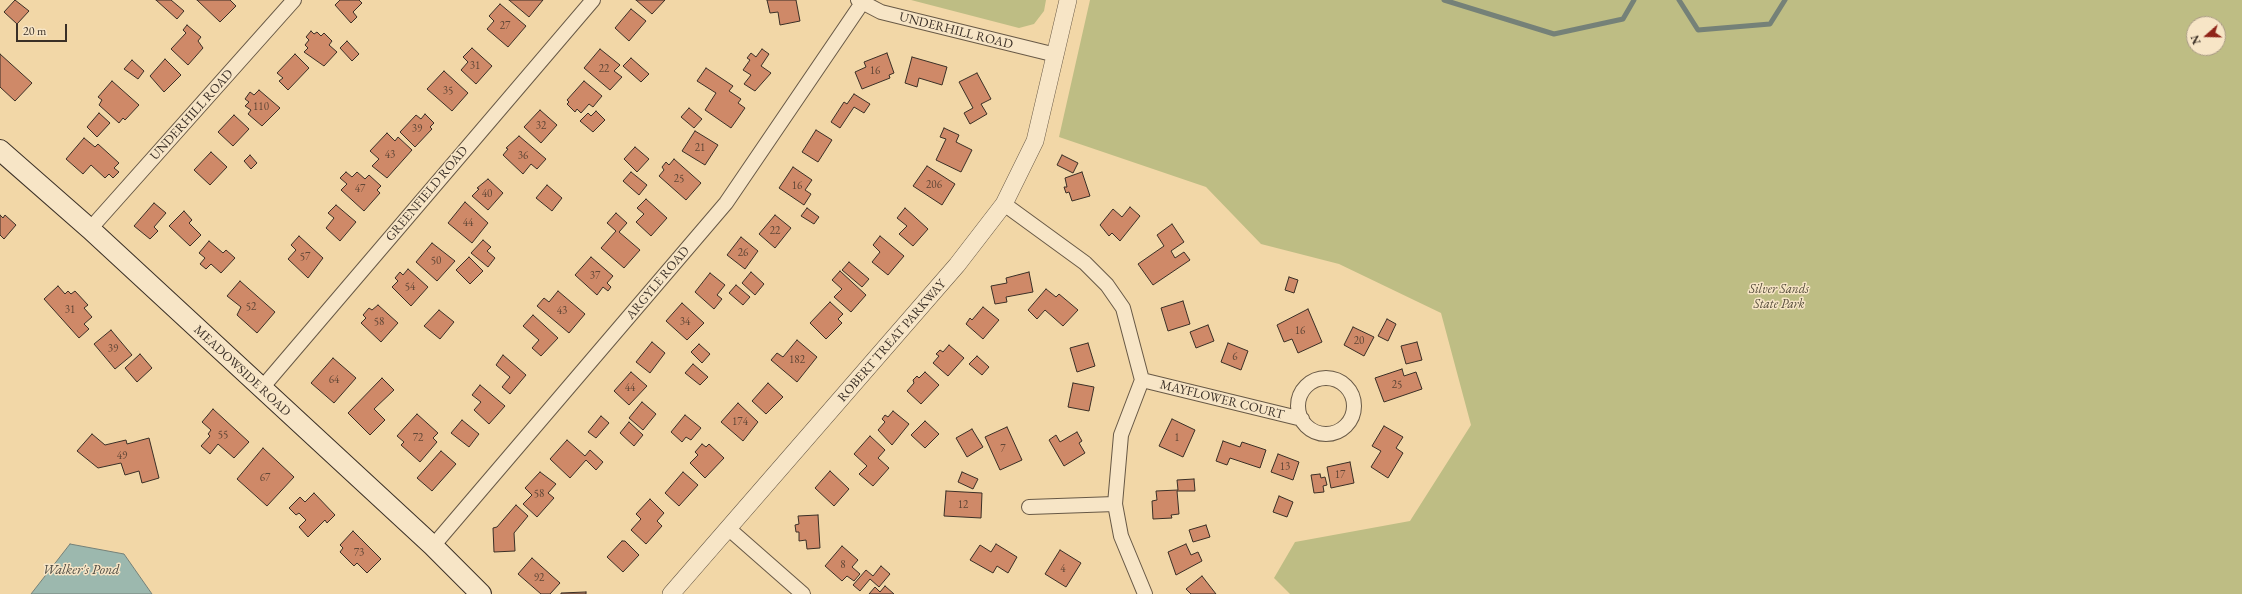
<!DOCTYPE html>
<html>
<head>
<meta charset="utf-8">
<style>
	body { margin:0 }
	#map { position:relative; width:2242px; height:594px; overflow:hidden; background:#f2d7a7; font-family:"EB Garamond",serif }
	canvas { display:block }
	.north { position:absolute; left:2186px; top:16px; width:40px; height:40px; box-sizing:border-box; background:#f7e5c6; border:1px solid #ab9c86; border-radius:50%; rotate:250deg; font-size:11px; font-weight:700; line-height:16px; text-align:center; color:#3a2f26 }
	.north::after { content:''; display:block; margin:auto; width:14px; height:18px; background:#8f2418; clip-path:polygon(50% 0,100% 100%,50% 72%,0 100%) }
	.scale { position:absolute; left:16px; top:24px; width:51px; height:18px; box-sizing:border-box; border:2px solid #3a2f26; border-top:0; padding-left:5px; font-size:12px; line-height:14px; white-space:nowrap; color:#3a2f26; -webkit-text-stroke:3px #f7e5c6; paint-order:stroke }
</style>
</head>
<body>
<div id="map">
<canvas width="2242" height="594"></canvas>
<div class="north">N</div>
<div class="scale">20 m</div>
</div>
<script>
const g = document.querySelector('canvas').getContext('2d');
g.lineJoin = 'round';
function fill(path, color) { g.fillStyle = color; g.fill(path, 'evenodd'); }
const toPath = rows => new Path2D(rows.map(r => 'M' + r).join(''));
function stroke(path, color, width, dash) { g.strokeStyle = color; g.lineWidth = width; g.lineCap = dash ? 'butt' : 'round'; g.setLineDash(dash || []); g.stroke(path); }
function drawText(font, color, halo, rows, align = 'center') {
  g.font = font + ' "EB Garamond",serif'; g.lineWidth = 3; g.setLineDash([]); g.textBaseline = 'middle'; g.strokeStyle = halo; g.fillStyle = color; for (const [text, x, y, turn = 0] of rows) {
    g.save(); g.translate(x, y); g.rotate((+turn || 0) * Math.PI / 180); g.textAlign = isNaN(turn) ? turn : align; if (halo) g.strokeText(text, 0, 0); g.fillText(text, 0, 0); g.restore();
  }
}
const green = toPath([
	[911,0,1046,0,1044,11,1034,24,1019,28],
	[1090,0,2242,0,2242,594,1290,594,1274,578,1295,542,1410,521,1471,425,1441,313,1339,264,1261,244,1206,187,1059,137],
	[2194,24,2218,24,2218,48,2194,48]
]);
const water = toPath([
	[70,544,124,554,152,594,31,594,70,544]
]);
const stream = toPath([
	[1444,0,1554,34,1623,19,1634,0],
	[1679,0,1698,30,1770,24,1785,0]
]);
const building = toPath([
	[15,0,29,11,17,24,4,12,15,0],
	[156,0,171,0,184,11,177,19,156,0],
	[197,0,230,0,236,6,220,22,197,0],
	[340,0,359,0,362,3,353,12,357,17,351,23,335,5,340,0],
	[509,0,543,0,529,17,509,0],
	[636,0,665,0,652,14,636,0],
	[767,0,796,0,800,21,780,25,778,12,770,13,767,0],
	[500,4,526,26,508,47,487,29,494,21,489,16,500,4],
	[631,9,646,21,629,41,615,28,631,9],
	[187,25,201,37,198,41,203,48,188,65,171,49,186,33,183,30,187,25],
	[311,31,314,34,317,32,321,36,324,33,332,41,329,45,337,52,324,66,304,52,308,48,305,45,309,40,306,37,311,31],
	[347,41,359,54,352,61,340,48,347,41],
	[472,48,492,66,476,84,461,70,468,62,463,57,472,48],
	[600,49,620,65,614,71,622,77,610,90,584,68,600,49],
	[762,49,769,54,761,66,771,73,755,91,744,84,751,75,743,70,750,60,747,58,751,53,756,57,762,49],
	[887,53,894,73,889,75,890,78,862,89,855,72,866,67,864,62,887,53],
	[0,54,32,83,15,101,0,87,0,54],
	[295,54,309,68,288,90,279,81,283,78,277,73,295,54],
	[912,57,947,67,942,85,919,78,917,87,905,83,912,57],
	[631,58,649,74,641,82,623,66,631,58],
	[165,59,181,75,164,92,150,76,165,59],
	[132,60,144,71,138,79,124,69,132,60],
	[706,68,733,86,729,91,741,99,738,103,745,108,731,128,705,110,716,93,697,81,706,68],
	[444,71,468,93,452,111,427,89,444,71],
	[977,73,991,99,981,104,987,114,970,124,964,113,973,108,959,82,977,73],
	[112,81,139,105,125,120,123,118,119,123,99,105,102,100,98,97,112,81],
	[584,81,602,96,593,107,589,104,581,113,577,109,575,112,567,104,569,102,567,100,584,81],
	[259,90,280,108,262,126,248,114,251,110,245,106,249,102,245,99,250,92,254,95,259,90],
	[854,94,870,104,864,113,854,107,840,128,831,122,844,102,847,104,854,94],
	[689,108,702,119,694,128,681,117,689,108],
	[540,110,557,125,541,143,524,127,540,110],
	[596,111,605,120,593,132,580,121,588,113,591,116,596,111],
	[99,113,110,123,97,137,87,127,99,113],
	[425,114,434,123,430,127,432,129,415,147,400,132,416,115,421,119,425,114],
	[234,115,249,129,233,146,218,132,234,115],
	[944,128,959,135,956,142,972,150,961,172,936,160,946,139,940,137,944,128],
	[816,130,832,140,818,162,802,152,816,130],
	[695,131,718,145,705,165,682,151,695,131],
	[387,133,395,141,398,137,412,150,387,178,372,166,379,159,370,151,387,133],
	[519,136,546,159,537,169,531,164,523,174,503,155,508,149,506,148,519,136],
	[84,138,95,147,98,144,119,163,114,168,119,172,113,178,109,174,105,178,91,165,83,174,66,159,84,138],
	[635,147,649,159,637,172,624,159,635,147],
	[211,152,227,167,210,185,194,170,211,152],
	[250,155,257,163,251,169,244,161,250,155],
	[1062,155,1078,163,1073,173,1057,165,1062,155],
	[674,159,701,183,686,200,659,176,664,170,662,167,666,162,669,165,674,159],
	[927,166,955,184,942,205,913,186,927,166],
	[793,167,812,180,805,190,811,194,804,205,779,188,793,167],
	[346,172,352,177,357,172,365,179,369,175,381,186,377,190,380,193,364,211,341,190,347,184,340,178,346,172],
	[631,172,647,185,639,195,623,181,631,172],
	[1082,172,1090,196,1072,201,1069,192,1066,193,1064,187,1067,187,1065,178,1082,172],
	[488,179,503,193,488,210,472,196,479,189,477,188,488,179],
	[547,185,562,198,552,211,536,198,547,185],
	[646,199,667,218,651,236,636,222,644,214,637,208,646,199],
	[465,202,488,223,472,243,448,223,465,202],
	[154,203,166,213,154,227,158,231,150,239,134,226,154,203],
	[336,205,356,222,340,241,326,228,334,218,328,213,336,205],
	[1130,207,1140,216,1120,241,1112,233,1109,236,1100,225,1113,209,1122,217,1130,207],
	[807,208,819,217,814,224,801,216,807,208],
	[905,208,928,229,913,246,899,234,907,226,897,218,905,208],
	[184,211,192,220,189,223,201,235,190,246,169,226,184,211],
	[616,213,627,223,619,232,640,250,624,268,601,248,616,231,607,223,616,213],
	[0,215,3,218,5,215,16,225,4,239,0,235,0,215],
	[775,215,791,228,775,248,759,234,775,215],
	[1172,224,1184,242,1171,251,1175,258,1184,252,1190,260,1153,285,1138,264,1164,246,1157,235,1172,224],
	[299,236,323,258,308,278,288,259,296,250,291,245,299,236],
	[880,236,904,256,888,275,872,262,880,252,873,245,880,236],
	[741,237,758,251,745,269,727,255,741,237],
	[483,240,491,247,487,251,495,258,488,267,471,253,483,240],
	[209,241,223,253,226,250,235,258,221,273,211,264,206,269,200,264,205,258,199,253,209,241],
	[432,243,455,261,437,281,416,262,432,243],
	[469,257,483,271,470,284,456,270,469,257],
	[591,257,613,276,607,283,611,287,608,291,603,287,597,295,575,275,591,257],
	[849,262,869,279,862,287,842,270,849,262],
	[408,269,428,287,411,306,392,287,398,281,395,278,400,272,403,275,408,269],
	[840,271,866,295,851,312,834,297,842,289,832,280,840,271],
	[751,272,764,284,755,295,742,283,751,272],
	[1029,272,1033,292,1006,297,1007,302,995,304,991,286,1007,283,1006,278,1029,272],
	[710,273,725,285,717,295,722,299,714,309,695,292,710,273],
	[1289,277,1298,280,1294,293,1285,290,1289,277],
	[240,281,275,312,257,333,237,315,241,307,227,296,240,281],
	[736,285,750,297,743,305,729,293,736,285],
	[58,286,65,294,68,291,71,294,75,291,88,305,84,308,92,317,84,324,89,329,79,338,44,299,58,286],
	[1046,289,1056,297,1059,294,1078,310,1063,326,1045,310,1037,319,1028,310,1046,289],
	[558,291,585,314,569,333,537,306,544,298,549,302,558,291],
	[1183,301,1190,324,1168,331,1161,308,1183,301],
	[830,302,843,314,838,319,842,323,826,339,810,323,830,302],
	[682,303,704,323,687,340,666,321,682,303],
	[378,305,398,323,381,342,361,323,366,318,363,315,369,308,372,310,378,305],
	[983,307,999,320,983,339,966,324,970,318,972,320,983,307],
	[1308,309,1322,342,1298,353,1292,339,1284,342,1277,325,1308,309],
	[439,310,454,322,440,339,424,326,439,310],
	[533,315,558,338,541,356,532,348,539,340,523,326,533,315],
	[1387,319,1396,324,1388,341,1378,336,1387,319],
	[1208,325,1214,341,1196,348,1190,332,1208,325],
	[1353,327,1374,337,1364,356,1344,345,1353,327],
	[111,330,132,355,115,369,94,344,111,330],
	[797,340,817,357,797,382,771,360,777,353,783,357,797,340],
	[652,342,665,353,650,373,636,362,652,342],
	[1417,342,1422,360,1406,364,1401,346,1417,342],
	[1088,343,1095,366,1077,372,1070,348,1088,343],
	[1228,343,1248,351,1241,370,1221,362,1228,343],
	[699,344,710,354,702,363,691,352,699,344],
	[949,345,964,358,948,376,933,363,939,356,936,354,940,350,943,352,949,345],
	[140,354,152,368,137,382,125,368,140,354],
	[503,355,526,375,510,394,502,387,510,377,496,365,503,355],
	[977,356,989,367,982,375,969,364,977,356],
	[333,358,356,378,334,403,311,383,333,358],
	[693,364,708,377,700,385,685,373,693,364],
	[1402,369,1404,376,1416,372,1422,389,1384,402,1375,378,1402,369],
	[631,372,647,386,629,405,614,391,631,372],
	[925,372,939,385,921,404,907,391,914,383,913,380,917,376,919,378,925,372],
	[382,378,394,390,374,409,385,420,370,435,348,413,382,378],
	[768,383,783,397,766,414,752,401,768,383],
	[1073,383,1094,387,1089,411,1068,407,1073,383],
	[480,385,505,406,489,424,474,410,481,402,472,395,480,385],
	[642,402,656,414,643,430,629,418,642,402],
	[738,403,758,422,743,441,721,422,738,403],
	[213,409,249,442,234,458,218,444,210,454,201,446,210,436,208,434,211,430,202,422,213,409],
	[893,411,909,424,892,445,878,430,885,422,882,419,885,415,888,417,893,411],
	[417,414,438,433,433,438,437,442,420,462,401,445,404,442,397,436,417,414],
	[685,415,701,428,691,440,686,437,682,442,671,432,685,415],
	[601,416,609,423,596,438,588,432,601,416],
	[1172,419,1195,430,1183,457,1159,446,1172,419],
	[462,420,479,434,469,447,451,433,462,420],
	[925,421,939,434,925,448,911,435,925,421],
	[629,422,643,435,634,446,620,433,629,422],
	[1384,426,1403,437,1396,448,1403,453,1388,478,1371,467,1381,451,1372,446,1384,426],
	[1007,427,1022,460,1000,470,985,437,1007,427],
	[972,429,983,447,967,457,956,438,972,429],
	[1077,432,1082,441,1079,443,1085,453,1064,466,1049,440,1056,435,1060,442,1077,432],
	[92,434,105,445,126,440,127,444,149,438,159,478,142,483,139,471,125,475,121,463,98,468,77,451,92,434],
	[870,436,885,450,878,458,889,468,873,486,859,474,867,466,854,454,870,436],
	[567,440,585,456,590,450,603,462,596,470,586,460,570,478,550,459,567,440],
	[1223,441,1240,447,1242,442,1266,450,1260,468,1230,458,1227,465,1216,461,1223,441],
	[702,444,706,447,709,444,724,458,705,478,690,463,698,455,695,452,702,444],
	[263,448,294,477,267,506,237,479,263,448],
	[441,451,456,464,432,491,417,478,441,451],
	[1278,454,1299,462,1293,480,1271,472,1278,454],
	[1350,462,1354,483,1331,488,1327,467,1350,462],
	[830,471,849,489,834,506,815,488,830,471],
	[540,472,556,484,548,493,554,498,537,517,523,504,532,495,525,488,540,472],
	[683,472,698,485,679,506,665,493,683,472],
	[962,472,978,479,973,489,958,482,962,472],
	[1320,474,1321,478,1325,477,1327,485,1323,486,1324,492,1314,493,1311,475,1320,474],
	[1194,479,1195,491,1177,491,1179,514,1171,515,1172,518,1153,519,1152,501,1157,500,1156,491,1178,490,1177,480,1194,479],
	[946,491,982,493,981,518,944,516,946,491],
	[314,493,335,515,327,523,325,520,308,537,299,527,306,520,299,513,296,515,289,508,300,497,305,502,314,493],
	[1279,496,1293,502,1287,517,1273,512,1279,496],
	[650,499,664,513,657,521,662,526,646,544,631,530,641,519,636,514,650,499],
	[516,505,528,516,514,533,515,551,494,552,493,528,497,527,516,505],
	[818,515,820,548,807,549,806,540,799,541,799,532,796,532,795,525,799,524,798,516,818,515],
	[1206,525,1210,537,1193,542,1189,530,1206,525],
	[353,531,381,559,367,573,357,563,354,566,340,552,343,548,340,545,353,531],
	[622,541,625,541,639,555,623,572,607,557,622,541],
	[996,544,1017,557,1008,573,997,566,993,573,970,560,980,545,991,552,996,544],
	[1186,544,1191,555,1198,552,1202,561,1176,575,1168,552,1186,544],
	[842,546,858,560,852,567,860,574,854,581,847,576,842,581,825,566,842,546],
	[1060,550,1081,563,1066,587,1045,574,1060,550],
	[532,558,560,583,550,594,541,594,518,574,532,558],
	[881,566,890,574,879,587,870,579,860,591,853,585,866,570,873,576,881,566],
	[1202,576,1216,594,1191,594,1186,589,1202,576],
	[885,586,894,594,869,594,875,587,880,592,885,586],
	[586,592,586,594,561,594,561,593,586,592]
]);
const minor = toPath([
	[858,0,881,12,1056,55],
	[1004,204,1085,263,1107,285,1123,308,1142,380,1121,435,1115,504,1121,536,1145,594],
	[90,229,294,0],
	'1298 406a28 28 0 1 1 56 0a28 28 0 1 1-56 0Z',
	[1142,380,1302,419],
	[261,389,593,0],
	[1029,507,1115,504],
	[729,529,803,594],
	[433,546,726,203,862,3]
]);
const tertiary = toPath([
	[671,594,957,265,1004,204,1035,141,1068,0]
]);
const secondary = toPath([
	[0,150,90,229,433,546,481,594]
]);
const numberNames = [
	["27",505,26],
	["31",475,66],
	["22",604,69],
	["16",875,71],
	["35",448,91],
	["110",261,107],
	["32",541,126],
	["39",417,129],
	["21",700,148],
	["43",390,155],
	["36",523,156],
	["25",679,179],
	["206",934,185],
	["16",797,186],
	["47",360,189],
	["40",487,194],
	["44",468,223],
	["22",775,231],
	["26",743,253],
	["57",305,257],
	["50",436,261],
	["37",595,276],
	["54",410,287],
	["52",251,307],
	["31",70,310],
	["43",562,311],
	["58",379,322],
	["34",685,322],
	["16",1300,331],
	["20",1359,341],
	["39",113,349],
	["6",1235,357],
	["182",797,360],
	["64",334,380],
	["25",1397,385],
	["44",630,388],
	["174",740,422],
	["55",223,435],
	["72",418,438],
	["1",1177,438],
	["7",1003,449],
	["49",122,456],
	["13",1285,467],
	["17",1340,475],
	["67",265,478],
	["58",539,494],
	["12",963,505],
	["73",359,553],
	["8",843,565],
	["4",1063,569],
	["92",539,578]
];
const streetNames = [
	["UNDERHILL ROAD",956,31,14],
	["UNDERHILL ROAD",192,115,-48],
	["GREENFIELD ROAD",427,194,-50],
	["ARGYLE ROAD",658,283,-50],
	["ROBERT TREAT PARKWAY",892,341,-49],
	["MEADOWSIDE ROAD",242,371,43],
	["MAYFLOWER COURT",1222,400,14]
];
const parkNames = [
	["Silver Sands",1779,289],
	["State Park",1779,304]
];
const waterNames = [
	["Walker's Pond",81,570]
];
fill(green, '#bebd84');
fill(water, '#9cb8ae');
stroke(water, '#758178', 1);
stroke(stream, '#758178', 5);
fill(building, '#cf8968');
stroke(building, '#3a2f26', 1);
stroke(minor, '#685946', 16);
stroke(tertiary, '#685946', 18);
stroke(secondary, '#3a2f26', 22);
stroke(minor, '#f7e5c6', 14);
stroke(tertiary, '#f7e5c6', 17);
stroke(secondary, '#f7e5c6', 20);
drawText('11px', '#5f4636', null, numberNames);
drawText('13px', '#3a2f26', '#f7e5c6', streetNames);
drawText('italic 13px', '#544b39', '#f7e5c6', parkNames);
drawText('italic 14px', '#4e4a41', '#f7e5c6', waterNames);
</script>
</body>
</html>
